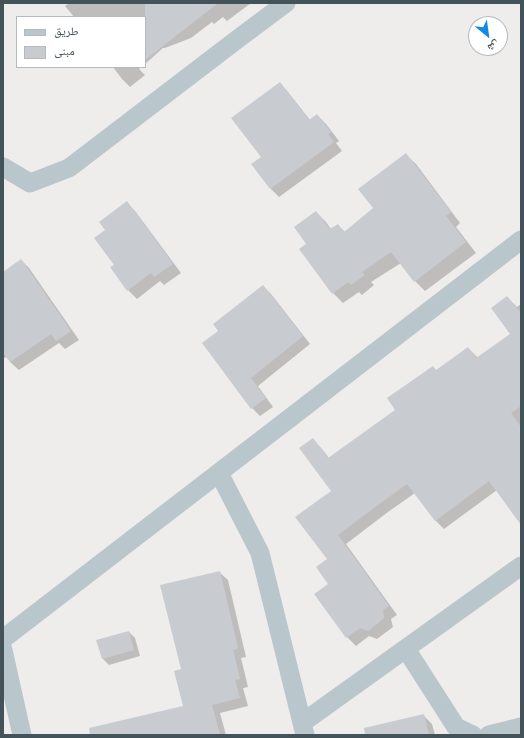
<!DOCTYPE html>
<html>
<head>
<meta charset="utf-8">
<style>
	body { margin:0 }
	#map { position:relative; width:524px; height:738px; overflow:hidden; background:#efecec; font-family:Raleway,"Noto Naskh Arabic",sans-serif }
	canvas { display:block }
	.frame { position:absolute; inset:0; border:4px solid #44525a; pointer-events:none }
	.legend { position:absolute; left:16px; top:16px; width:130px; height:52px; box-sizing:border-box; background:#fff; border:1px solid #b4babd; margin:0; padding:5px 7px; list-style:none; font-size:12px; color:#44525a }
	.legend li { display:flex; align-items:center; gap:8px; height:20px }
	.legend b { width:20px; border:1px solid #b4babd }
	.north { position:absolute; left:468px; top:16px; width:40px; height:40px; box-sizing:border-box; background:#fff; border:1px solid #b4babd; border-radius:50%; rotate:151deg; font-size:11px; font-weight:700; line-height:16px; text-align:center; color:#44525a }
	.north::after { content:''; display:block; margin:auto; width:14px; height:18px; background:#1489e1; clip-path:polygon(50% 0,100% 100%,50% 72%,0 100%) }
</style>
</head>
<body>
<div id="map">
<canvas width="524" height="738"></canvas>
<div class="frame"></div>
<ul class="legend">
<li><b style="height:5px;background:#b9c6cc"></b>طريق</li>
<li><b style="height:11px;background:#c8ccd1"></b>مبنى</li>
</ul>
<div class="north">ش</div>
</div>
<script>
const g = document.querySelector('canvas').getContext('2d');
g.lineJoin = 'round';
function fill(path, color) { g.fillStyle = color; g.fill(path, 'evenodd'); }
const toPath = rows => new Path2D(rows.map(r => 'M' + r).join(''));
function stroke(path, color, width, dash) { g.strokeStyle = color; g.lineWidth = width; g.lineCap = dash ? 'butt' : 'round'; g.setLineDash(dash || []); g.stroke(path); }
const shadow = toPath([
	[69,3,251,3,227,21,223,17,214,24,212,22,191,38,165,48,163,48,145,64,145,17,74,17,65,6],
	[113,67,141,67,139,69,145,75,130,87,122,79],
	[280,83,288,92,310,120,317,115,326,124,339,141,336,143,342,151,279,197,271,189,252,164,262,157],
	[405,154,416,164,460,223,456,227,476,253,425,291,415,281,401,263,371,282,374,285,362,295,359,292,343,303,333,293,307,244,316,212,326,222,331,229,338,225,345,232,374,209],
	[127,203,135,211,181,273,164,285,160,281,137,299,128,290,115,265,107,230],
	[21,260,29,268,79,340,65,349,59,343,19,370,10,362,7,356,5,358,3,357,3,274],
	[263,286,271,294,310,344,258,386,273,407,260,416,252,408,220,331],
	[507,297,517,307,521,304,521,521,497,490,444,529,436,521,415,493,388,512,346,544,397,615,391,619,393,627,377,639,369,636,356,646,347,637,316,594,330,584,332,491,313,439,321,448,329,458,397,410,436,371,468,348,478,358,511,334],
	[219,572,228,580,246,657,241,658,248,687,243,688,248,706,220,713,226,735,98,735,184,706,182,670],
	[129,632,135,638,140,656,109,665,103,659,98,641],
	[423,715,432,724,435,735,365,735,370,727]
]);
const building = toPath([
	[145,3,218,3,145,60],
	[280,82,309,120,317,114,331,132,328,134,334,142,270,189,251,164,261,157,231,118],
	[406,153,451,212,446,216,466,242,414,282,391,252,362,272,365,275,351,285,348,282,332,294,299,249,306,244,294,227,316,211,330,229,338,224,344,232,373,208,358,189],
	[127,201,173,264,154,277,151,273,127,291,110,267,114,265,94,238,105,230,99,222],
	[21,259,71,331,56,341,51,334,10,362,3,353,3,272],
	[263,285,303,336,251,378,266,398,251,409,202,343,218,331,213,324],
	[507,296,521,313,521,406,511,413,521,427,521,525,489,481,435,521,407,484,379,504,338,535,389,606,383,610,384,618,368,631,360,628,346,638,314,594,328,584,316,567,327,559,295,517,331,491,299,448,313,438,328,458,395,410,387,398,433,366,436,370,468,347,476,358,510,334,491,308],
	[220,571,238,648,233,650,240,679,235,680,240,698,212,705,220,735,90,735,89,728,183,706,174,671,181,669,160,585],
	[129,631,134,650,102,659,96,640],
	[424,714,429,735,365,735,364,728]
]);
const minor = toPath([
	[3,167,30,183,69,168,239,38,286,3],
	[219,473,260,553,305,735],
	[3,639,521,240],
	[406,649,456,727,473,735],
	[3,650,22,735],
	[302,723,521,566],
	[489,735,521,727]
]);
fill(shadow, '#0003');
fill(building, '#c8ccd1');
stroke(minor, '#b9c6cc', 19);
</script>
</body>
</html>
